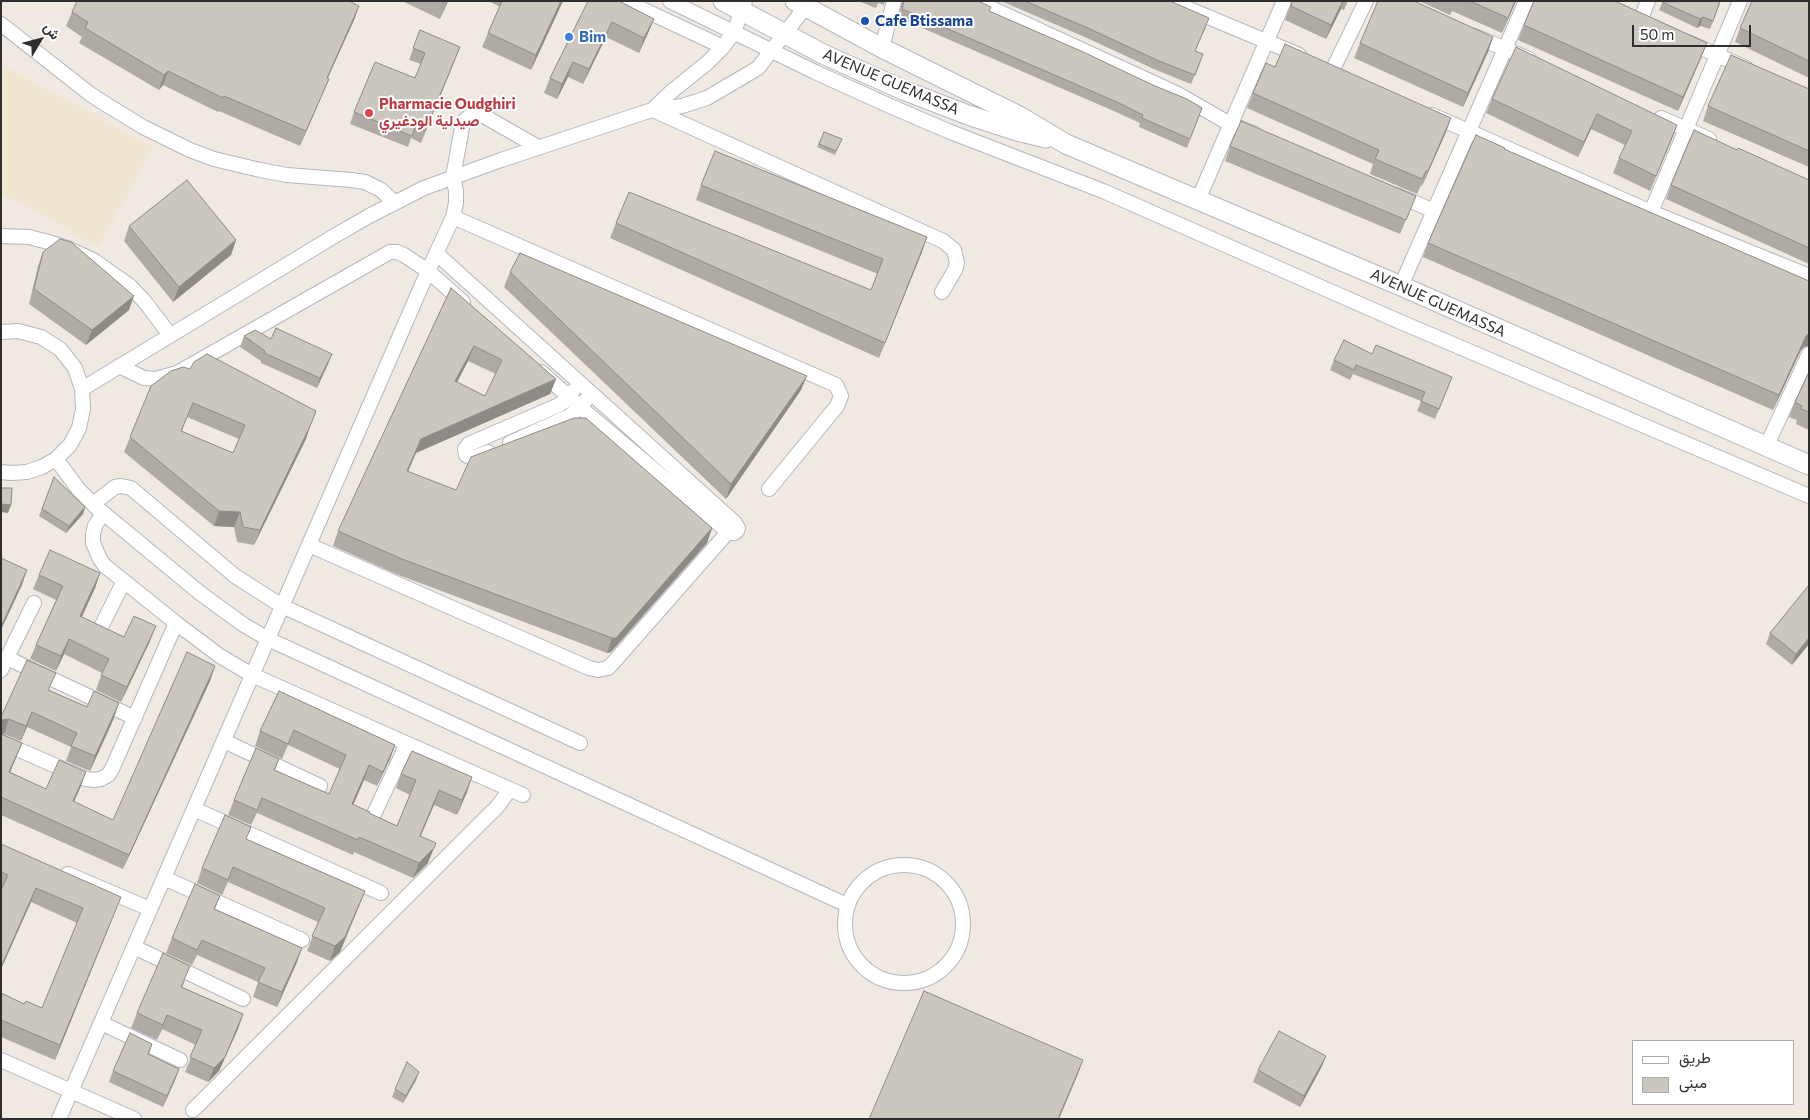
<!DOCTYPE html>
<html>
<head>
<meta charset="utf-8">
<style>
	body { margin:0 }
	#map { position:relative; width:1810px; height:1120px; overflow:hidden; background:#efe9e1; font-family:Commissioner,Vazirmatn,sans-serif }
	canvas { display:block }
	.frame { position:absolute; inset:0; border:2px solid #2e2e2e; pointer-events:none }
	.legend { position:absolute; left:1632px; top:1040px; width:162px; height:65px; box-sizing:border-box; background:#fff; border:1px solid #ababab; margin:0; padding:6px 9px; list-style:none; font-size:15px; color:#2e2e2e }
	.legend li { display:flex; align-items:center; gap:10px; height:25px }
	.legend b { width:25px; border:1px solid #ababab }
	.north { position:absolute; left:15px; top:15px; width:50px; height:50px; -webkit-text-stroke:4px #fff; paint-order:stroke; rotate:53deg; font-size:14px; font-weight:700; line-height:20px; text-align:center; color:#2e2e2e }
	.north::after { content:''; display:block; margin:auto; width:18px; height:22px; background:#2e2e2e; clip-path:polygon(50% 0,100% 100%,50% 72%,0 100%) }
	.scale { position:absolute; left:1632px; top:25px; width:119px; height:22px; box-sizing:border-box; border:2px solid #2e2e2e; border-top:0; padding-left:6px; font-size:15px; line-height:18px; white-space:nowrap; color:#2e2e2e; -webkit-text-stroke:4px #fff; paint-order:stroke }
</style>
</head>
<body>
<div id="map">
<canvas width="1810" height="1120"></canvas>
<div class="frame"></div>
<ul class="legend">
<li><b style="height:6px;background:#fff"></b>طريق</li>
<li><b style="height:14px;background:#cbc7bf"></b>مبنى</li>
</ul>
<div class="north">ش</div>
<div class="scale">50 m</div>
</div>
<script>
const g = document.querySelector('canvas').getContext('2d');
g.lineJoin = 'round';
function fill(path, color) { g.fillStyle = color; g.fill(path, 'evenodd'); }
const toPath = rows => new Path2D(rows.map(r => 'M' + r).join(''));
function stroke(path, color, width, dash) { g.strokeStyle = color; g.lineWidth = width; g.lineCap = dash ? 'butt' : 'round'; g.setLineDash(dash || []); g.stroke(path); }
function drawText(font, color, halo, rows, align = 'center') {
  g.font = font + ' Commissioner,Vazirmatn,sans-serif'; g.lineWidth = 4; g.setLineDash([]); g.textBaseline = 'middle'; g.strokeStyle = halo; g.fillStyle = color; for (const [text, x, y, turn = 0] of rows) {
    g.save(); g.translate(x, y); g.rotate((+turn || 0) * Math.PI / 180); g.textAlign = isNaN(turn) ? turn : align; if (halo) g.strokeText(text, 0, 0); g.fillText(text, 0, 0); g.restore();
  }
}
const education = toPath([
	[1,64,153,147,99,247,1,193]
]);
const street = toPath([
	[625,1,723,47],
	[670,1,815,72,890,106,948,131,1103,191,1389,317,1809,496],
	[976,1,1176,93,1230,124,1255,134],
	[1170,1,1299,55],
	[1640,21,1648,1],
	[1,24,90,94,107,105,143,127,190,150,214,159,260,170,287,175,351,180,365,182,381,190,394,202],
	[1475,36,1529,59],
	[1688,42,1746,68],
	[882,48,894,1],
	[1333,69,1366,1],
	[652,110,671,92,707,63,723,47,734,32,745,1],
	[653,110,943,241,954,250,957,263,955,270,942,292],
	[1432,115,1651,212,1809,276],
	[1661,118,1709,139],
	[1397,195,1434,211],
	[1198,200,1284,1],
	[1651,212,1740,1],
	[453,217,836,385,841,396,837,406,769,489],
	[1,236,29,237,48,242,67,248,93,260,130,286,145,302,170,335],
	[436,253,735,523,738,528,737,531,734,533,728,532,580,407,541,372],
	[1401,286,1526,1],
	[1,332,18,331,41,337,60,349,75,368,82,389,83,409,79,428,70,445,56,459,42,467,27,472,11,473,1,472],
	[119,366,144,378,156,379,177,373,390,252,397,252,404,255,428,271,463,302],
	[82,389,331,238,369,216,424,188,501,160,652,110,682,106,707,98,758,68,810,1],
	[510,443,570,416,586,400],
	[1766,447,1809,354],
	[488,452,472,458,466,455,465,449,469,444,559,405,566,400,573,391],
	[56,459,79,490,96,507,200,593,244,625,268,639,847,905],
	[93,504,115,487,121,486,131,488,235,576,282,606,580,743],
	[103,513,95,526,93,534,93,543,100,559,105,566,176,623,220,656,252,675,523,795],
	[309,545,589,668,598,670,608,668,612,664,728,532],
	[98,633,124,581],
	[7,658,135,718],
	[1,670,34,603],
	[224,741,320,786],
	[1,742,86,779,94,780,101,779,108,775,112,769,176,623],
	[194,809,381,893],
	[374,814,407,744],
	'845 924a59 59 0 1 1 118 0a59 59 0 1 1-118 0Z',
	[68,874,150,909],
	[164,878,302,940],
	[134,947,243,999],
	[101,1023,180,1060],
	[1,1060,134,1119],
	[193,1110,498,806,510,789],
	[59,1119,428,271,453,217,456,203,456,191,453,177,463,122,471,115,482,115,538,147]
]);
const secondary = toPath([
	[723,1,823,54,903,90,968,115,1017,131,1046,138],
	[795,1,882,48,1019,116,1066,144,1401,286,1809,465]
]);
const wall = toPath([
	[402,1,448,1,440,19],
	[489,1,563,1,531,70,482,47,488,33,500,7],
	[588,1,654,19,648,33,639,53,606,37,583,84,568,77,557,99,544,93,550,78],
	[858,1,885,1,884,5,878,3,876,8],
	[902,1,978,1,989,11,1202,108,1187,148,1139,127,1140,123,1116,112,899,18],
	[1001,1,1170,1,1206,27,1195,51,1200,63,1191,84,1156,70,1087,38],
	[1292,1,1348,1,1344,10,1341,9,1326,39,1285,20],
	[1419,1,1516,1,1502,33,1452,11,1450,15],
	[1534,1,1615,1,1707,43,1701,58,1678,111,1518,40],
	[1663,1,1721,1,1710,29,1700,26,1697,28,1659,10],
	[1809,1,1809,78,1735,42,1740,28],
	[359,6,354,20,328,78,323,93,300,146,219,111,218,112,163,85,159,90,79,43,82,37,66,26,72,12],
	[420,30,456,58,421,143,411,138,408,147,350,124,354,112,415,78,421,64,409,60],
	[1493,37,1488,52,1463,107,1354,58,1360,43],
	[1275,67,1451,118,1446,132,1422,186,1421,185,1417,194,1370,174,1373,164,1247,108,1253,93],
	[1809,89,1809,167,1703,121,1708,106],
	[1492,99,1677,125,1650,191,1613,173,1619,158,1625,145,1591,129,1578,157,1486,113],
	[824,132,842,139,835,155,817,147],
	[1230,146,1416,196,1400,234,1225,161],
	[1504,149,1804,347,1801,350,1773,410,1423,257,1428,243],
	[1737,150,1809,180,1809,264,1666,199,1671,185],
	[701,185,922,252,879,358,610,238,616,223,871,290,878,274,696,200],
	[129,226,236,240,231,255,173,302,124,241],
	[43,252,129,310,86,345,29,304,38,266],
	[510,272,801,390,726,499,504,287],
	[451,288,556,379,550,394,416,453,408,472,456,490,712,528,707,543,611,652,607,653,396,574,333,546,338,531],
	[468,361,496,374,485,396,457,382],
	[244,336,271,339,332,354,317,388,261,363,261,361,240,347],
	[1372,354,1449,386,1435,419,1417,411,1421,401,1353,374,1350,380,1330,370,1334,360],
	[1809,372,1809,430,1796,424,1797,420,1789,417,1795,402],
	[151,386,306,439,254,545,237,542,234,527,214,526,124,452],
	[187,417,239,439,233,453,182,431],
	[54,477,85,507,83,514,66,533,39,516],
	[100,573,95,588,82,617,124,637,150,641,121,702,96,690,102,673,64,654,56,671,30,659,36,645,56,600,33,589,39,575],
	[1809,585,1809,644,1792,665,1766,644,1770,633],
	[215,666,210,681,123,869,1,815,1,717,49,690,87,707,114,718,90,771,66,761,71,747,27,727,21,741,4,734,2,734,22,743,10,772,46,789,81,786,74,802,113,820],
	[279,691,395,745,390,759,377,786,364,780,353,805,369,813,397,826,410,795,396,788,401,774,467,792,457,815,434,805,421,836,428,863,413,878,354,852,353,855,257,813,251,825,228,815,234,800,279,759,275,770,329,794,340,769,288,745,282,759,255,746,260,731],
	[246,839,365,891,359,906,340,952,330,961,307,951,318,922,228,882,222,895,197,883,202,868],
	[1,844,115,912,55,1060,1,1037,1,993,24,1004,42,1008,77,923,31,902,1,969],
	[220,896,215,909,297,962,277,1007,253,997,258,982,197,955,192,965,166,953,172,938],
	[185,981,182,987,243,1014,238,1029,219,1071,208,1082,185,1072,196,1045,162,1029,157,1040,131,1028,137,1013],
	[152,1044,149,1055,179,1069,175,1080,163,1107,109,1082,113,1071],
	[1326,1056,1321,1068,1300,1107,1253,1082,1258,1070],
	[416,1080,403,1103,392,1097,395,1089]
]);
const shadedWall = toPath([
	[447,1,448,1,440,19],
	[561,1,563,1,531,70,536,55],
	[1343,1,1341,9,1326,39,1331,25],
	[1515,1,1516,1,1502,33,1508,18],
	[359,6,354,20,321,92,327,78],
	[1703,17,1700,26,1697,28,1700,19],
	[654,19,648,33,639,53,644,38],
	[612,22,606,37,583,84,589,69],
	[1493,37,1488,52,1463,107,1468,93],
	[1707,43,1701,58,1678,111,1683,97],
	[573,62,568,77,557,99,562,84],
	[168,71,163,85,159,90,164,75],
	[329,79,323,93,300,146,306,131],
	[1597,114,1591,129,1578,157,1584,142],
	[1451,118,1446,132,1422,186,1428,171],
	[1677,125,1672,139,1650,191,1656,176],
	[927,237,922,252,879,358,885,343],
	[236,240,231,255,173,302,179,287],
	[134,296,129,310,86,345,92,330],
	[1809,333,1809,346,1804,347,1801,350,1773,410,1779,395,1806,336],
	[474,346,468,361,450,396,455,381],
	[332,354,328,364,317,388,320,378],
	[807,376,801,390,726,499,731,484],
	[556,379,550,394,416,453,402,486,421,439],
	[311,424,306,439,254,545,260,530],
	[1,504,11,505,8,513,1,512],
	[85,507,83,514,66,533,69,526],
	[219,511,240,512,234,527,214,526],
	[712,528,707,543,611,652,607,653,612,638],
	[27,570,22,585,1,630,1,627],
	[100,573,95,588,75,631,80,616],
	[156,626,150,641,121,702,127,687],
	[1809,638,1809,644,1792,665,1796,654],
	[69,639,64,654,56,671,61,656],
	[215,666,210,681,123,869,129,855],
	[119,703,114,718,90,771,95,756],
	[32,712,27,727,21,741,26,726],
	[9,719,4,734,1,734,1,720],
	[22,743,16,758,4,786,9,772],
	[395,745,390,759,377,786,383,772],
	[369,765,364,780,347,819,352,804],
	[86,772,81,786,67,816,73,801],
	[472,777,467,792,457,815,462,800],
	[439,790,434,805,414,850,420,836],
	[436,843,428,863,413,878,419,863],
	[36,888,31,902,1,969,1,967],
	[365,891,359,906,340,952,330,961,335,946],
	[121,897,115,912,55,1060,60,1045],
	[302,948,297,962,277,1007,282,992],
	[243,1014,238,1029,219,1071,208,1082,214,1068],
	[167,1015,162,1029,157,1040],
	[1326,1056,1321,1068,1300,1107,1304,1096],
	[1083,1060,1078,1074,1059,1119,1058,1119],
	[179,1069,175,1080,163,1107,167,1096],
	[419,1072,416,1080,403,1103,406,1096]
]);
const building = toPath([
	[77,1,349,1,359,6,327,78,329,79,306,131,224,96,223,98,168,71,164,75,85,28,88,22,72,12,77,1],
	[440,1,447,1,446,4,440,1],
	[502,1,561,1,536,55,488,33,502,1],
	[588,1,619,1,654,19,644,38,612,22,589,69,573,62,562,84,550,78,588,1],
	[904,1,978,1,991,7,989,11,1081,51,1155,86,1187,99,1202,108,1190,139,1142,118,1143,115,1119,103,902,9,904,1],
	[1025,1,1170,1,1209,18,1195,51,1203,54,1195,75,1159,61,1090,29,1025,1],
	[1292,1,1343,1,1331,25,1291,6,1292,1],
	[1378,1,1414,1,1493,37,1468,93,1360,43,1378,1],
	[1470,1,1515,1,1508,18,1470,1],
	[1534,1,1615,1,1707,43,1683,97,1524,25,1534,1],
	[1720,1,1713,21,1703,17,1700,19,1662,2,1720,1],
	[1752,1,1809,1,1809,61,1740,28,1752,1],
	[420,30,460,47,425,131,415,127,412,136,354,112,375,62,415,78,425,53,413,48,420,30],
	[1285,44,1451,118,1428,171,1426,171,1422,179,1375,159,1379,150,1253,93,1266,63,1275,67,1285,44],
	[1516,47,1677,125,1656,176,1619,158,1632,131,1597,114,1584,142,1492,99,1516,47],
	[1731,55,1809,89,1809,151,1708,106,1731,55],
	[1241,121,1416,196,1406,220,1230,146,1241,121],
	[1694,130,1737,150,1738,148,1809,180,1809,248,1671,185,1694,130],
	[824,132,842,139,836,151,819,144,824,132],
	[1476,135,1505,148,1504,149,1809,281,1809,333,1806,336,1779,395,1428,243,1476,135],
	[715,151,927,237,885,343,616,223,629,192,871,290,883,259,701,185,715,151],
	[187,180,236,240,179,287,129,226,187,180],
	[60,239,71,242,134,296,92,330,34,289,43,252,60,239],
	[520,253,807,376,731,484,510,272,520,253],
	[451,288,556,379,421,439,407,471,456,490,471,457,574,418,586,418,712,528,616,638,612,638,402,559,338,531,451,288],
	[474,346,502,360,485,396,455,381,474,346],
	[276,328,332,354,320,378,264,353,265,351,244,336,255,330,271,339,276,328],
	[1344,340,1372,354,1376,345,1452,377,1439,409,1421,401,1425,392,1356,365,1354,370,1334,360,1344,340],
	[207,354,316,411,311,424,260,530,243,527,240,512,219,511,130,437,151,386,171,371,183,367,190,369,194,362,207,354],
	[193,403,245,425,233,453,181,431,193,403],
	[1809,372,1809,412,1801,409,1802,406,1795,402,1809,372],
	[54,477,85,507,69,526,42,509,54,477],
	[1,488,12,488,11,505,1,504,1,488],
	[50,550,100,573,80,616,124,637,134,616,156,626,127,687,101,675,109,659,69,639,61,656,36,645,63,586,39,575,50,550],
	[1,558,27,570,1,627,1,558],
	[1809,585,1809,638,1796,654,1770,633,1809,585],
	[187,652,215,666,129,855,1,797,1,734,22,743,9,772,46,789,59,760,86,772,73,801,113,820,187,652],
	[27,660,56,673,48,690,87,707,94,691,119,703,95,756,71,746,77,733,32,712,26,726,9,719,1,720,1,717,27,660],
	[279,691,395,745,383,772,369,765,352,804,370,812,369,813,397,826,416,780,401,774,412,751,472,777,462,800,439,790,420,836,436,843,434,848,419,863,359,837,358,840,262,798,257,810,234,800,256,748,279,759,274,770,329,794,346,755,294,730,288,744,260,731,279,691],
	[225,815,251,827,246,839,365,891,345,937,335,946,312,936,325,908,233,867,228,880,202,868,225,815],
	[1,844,121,897,60,1045,1,1020,1,993,24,1004,26,1001,42,1008,83,908,36,888,1,967,1,890,8,875,1,872,1,844],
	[195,884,220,896,214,909,302,948,282,992,258,982,265,968,202,940,197,950,172,938,195,884],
	[163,953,190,966,181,987,243,1014,225,1057,214,1068,190,1057,202,1030,167,1015,163,1025,137,1013,163,953],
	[924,991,1083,1060,1058,1119,869,1119,924,991],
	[1279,1031,1326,1056,1304,1096,1258,1070,1279,1031],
	[130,1033,152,1044,148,1054,179,1069,167,1096,113,1071,130,1033],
	[407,1062,419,1072,406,1096,395,1089,407,1062]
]);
const markers = [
	[865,21,5,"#1a4fb4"],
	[569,37,5,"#3f7fe0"],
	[369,113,5,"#e0444e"]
];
const transitNames = [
	["Cafe Btissama",875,21]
];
const shopNames = [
	["Bim",579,37]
];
const streetNames = [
	["AVENUE GUEMASSA",891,82,23],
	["AVENUE GUEMASSA",1438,303,24]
];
const healthNames = [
	["Pharmacie Oudghiri",379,104],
	["صيدلية الودغيري",379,121]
];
fill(education, '#f0e6d1');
stroke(street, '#b4b7c1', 16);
stroke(secondary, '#b4b7c1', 21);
stroke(street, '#fff', 14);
stroke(secondary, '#fff', 19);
fill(wall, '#afaba4');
fill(shadedWall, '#8e8b86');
fill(building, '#cbc7bf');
stroke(building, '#8e8b86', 1);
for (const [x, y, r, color] of markers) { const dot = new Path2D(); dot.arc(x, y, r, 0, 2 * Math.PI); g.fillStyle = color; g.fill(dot); stroke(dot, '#fff', 2); }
drawText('bold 15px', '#164399', '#fff', transitNames, 'left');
drawText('bold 15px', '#366cbe', '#fff', shopNames, 'left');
drawText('15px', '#2e2e2e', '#fff', streetNames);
drawText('bold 15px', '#be3a42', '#fff', healthNames, 'left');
</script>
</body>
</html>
